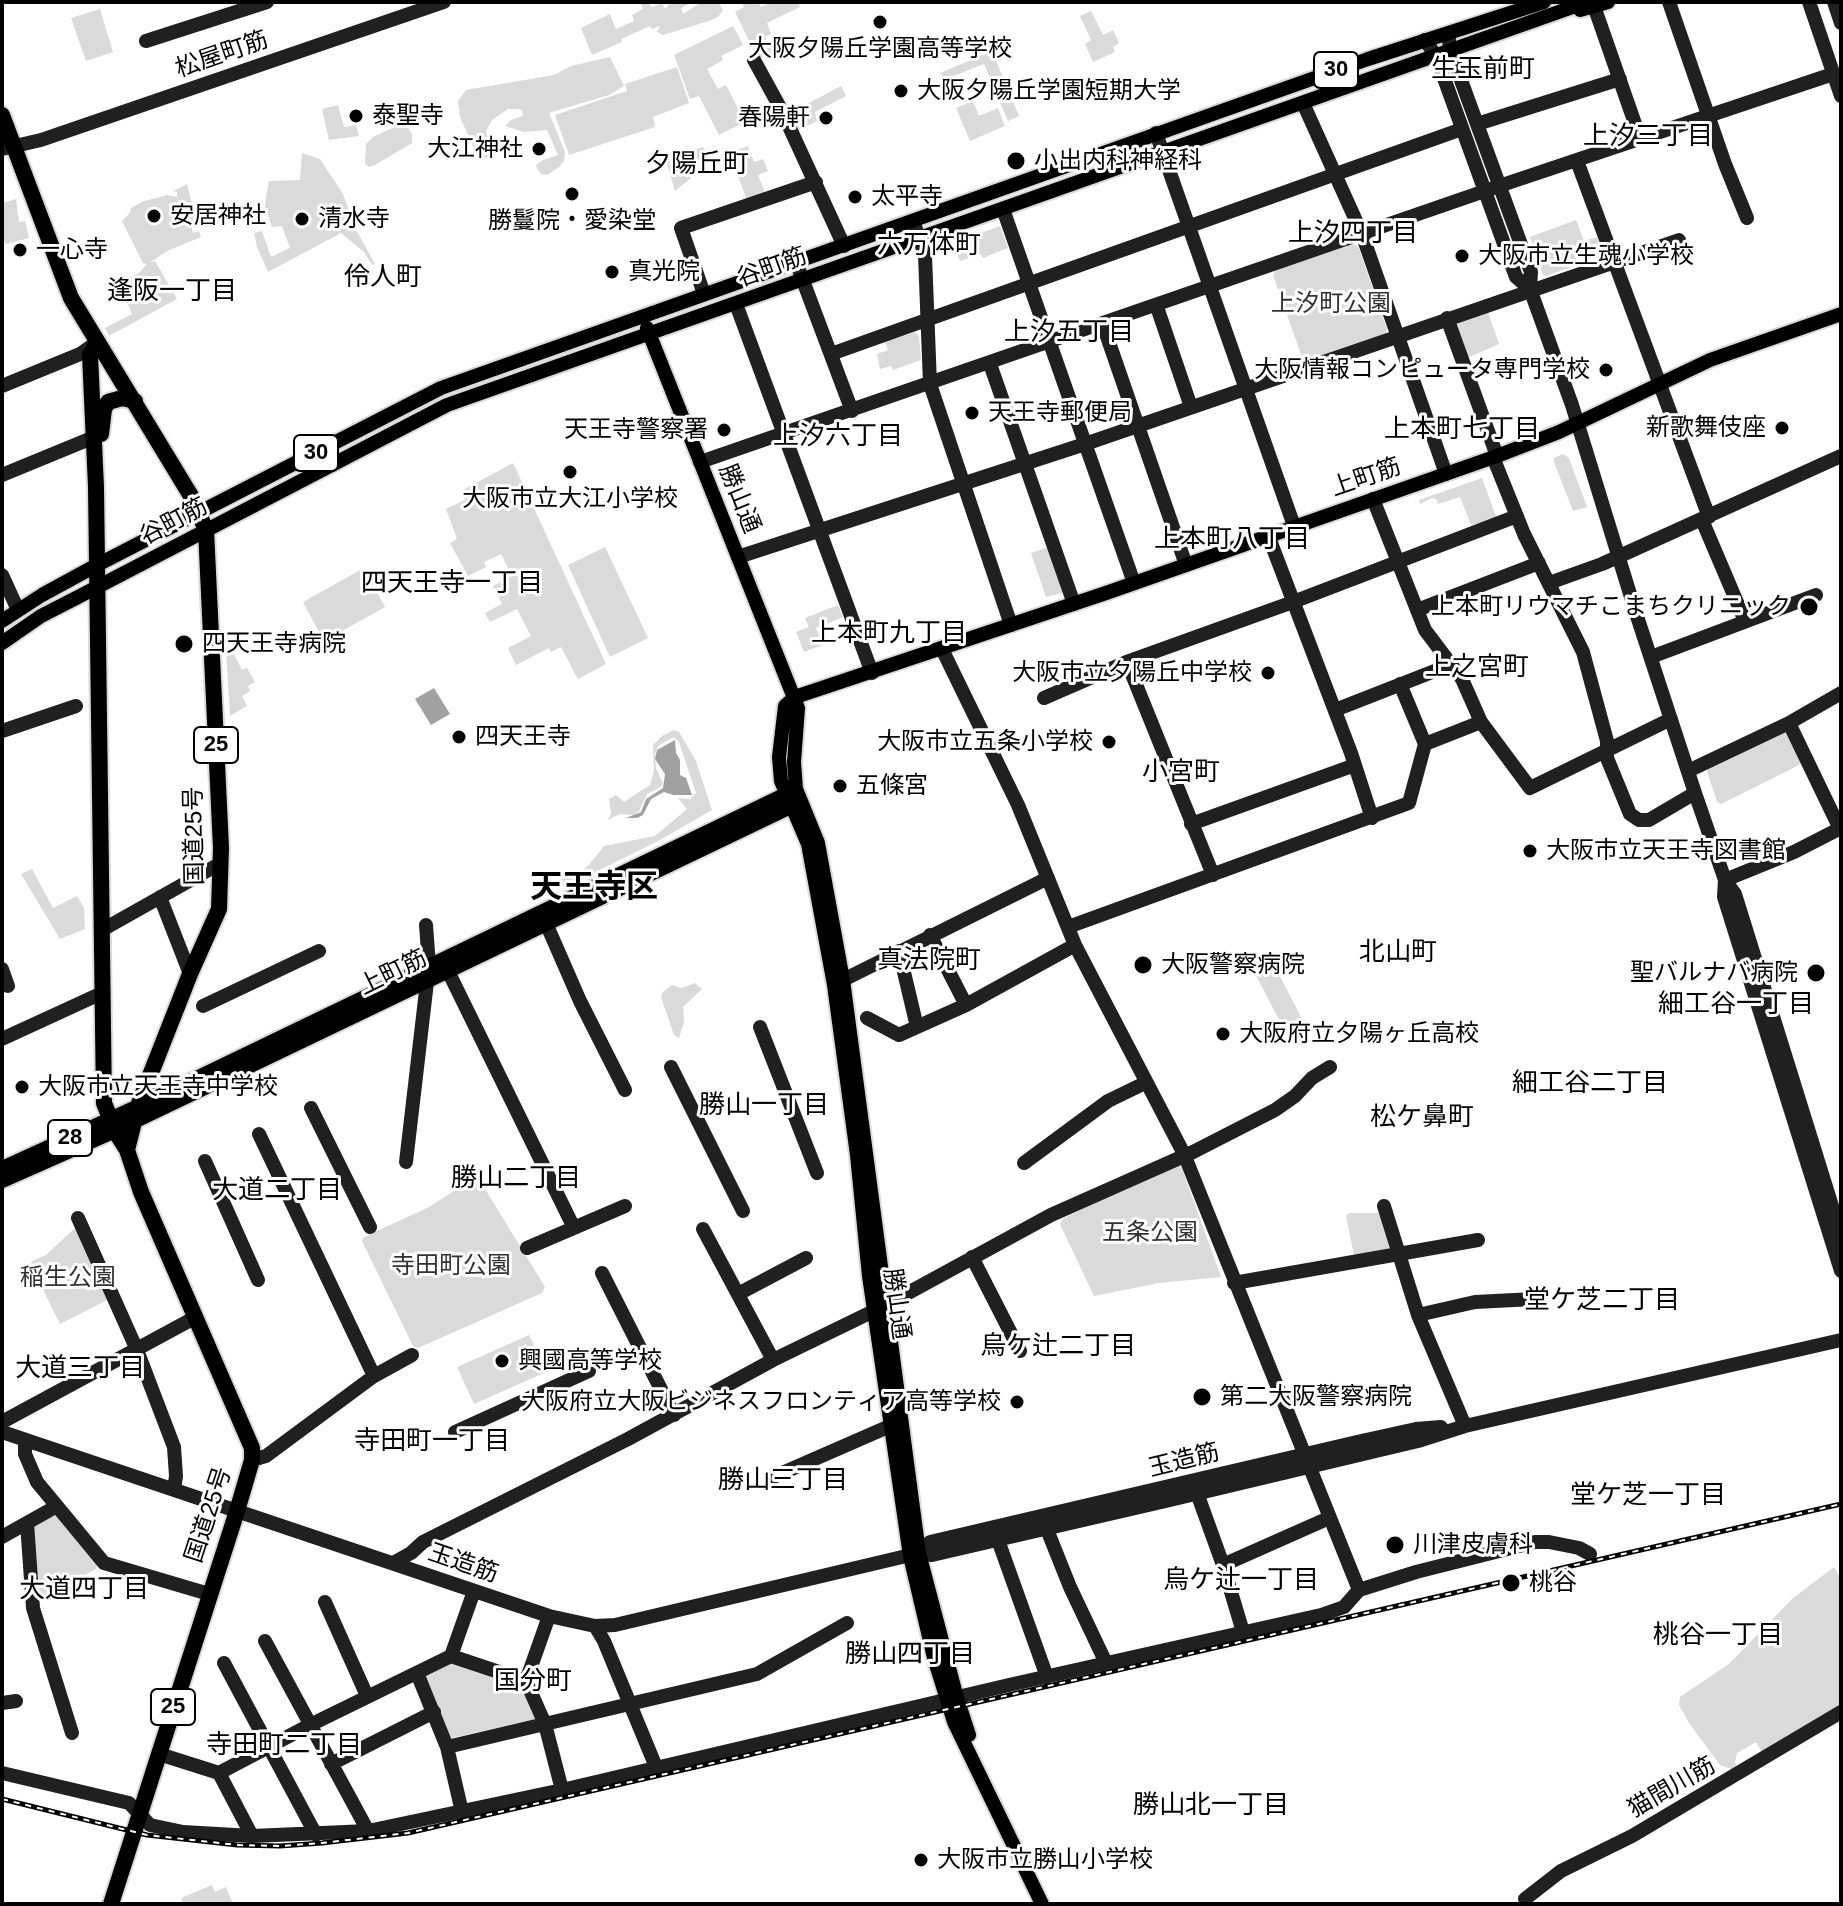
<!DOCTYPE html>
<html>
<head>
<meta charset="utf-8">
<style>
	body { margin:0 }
	#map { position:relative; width:1843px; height:1906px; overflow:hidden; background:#fff; font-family:Helvetica,sans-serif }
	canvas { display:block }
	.frame { position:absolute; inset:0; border:4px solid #000; pointer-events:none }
</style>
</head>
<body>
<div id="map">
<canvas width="1843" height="1906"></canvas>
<div class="frame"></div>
</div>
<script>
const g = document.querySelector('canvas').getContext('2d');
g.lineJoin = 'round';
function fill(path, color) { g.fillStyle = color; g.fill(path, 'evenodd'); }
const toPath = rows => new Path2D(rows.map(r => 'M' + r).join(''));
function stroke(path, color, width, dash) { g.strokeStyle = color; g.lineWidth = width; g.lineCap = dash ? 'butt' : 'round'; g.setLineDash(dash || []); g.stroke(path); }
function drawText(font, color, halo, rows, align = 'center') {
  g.font = font + ' Helvetica,"Noto Sans JP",sans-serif'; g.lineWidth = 6; g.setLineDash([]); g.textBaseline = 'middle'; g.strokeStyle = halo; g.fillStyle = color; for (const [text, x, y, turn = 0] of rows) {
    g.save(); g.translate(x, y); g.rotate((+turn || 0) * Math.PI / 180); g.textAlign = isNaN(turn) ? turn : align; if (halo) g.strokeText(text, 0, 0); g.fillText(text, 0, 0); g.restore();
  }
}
const green = toPath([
	[640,2,647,2,652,7,662,3,665,9,671,2,693,2,681,8,683,14,702,2,718,2,723,10,718,17,709,21,663,35,657,32,660,26,652,29,650,26,621,39,622,42,592,55,581,28,610,14,616,29,634,21,632,15,643,9],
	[741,2,759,2,761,7,772,2,798,2,800,7,767,23,771,34,765,37,773,52,758,59,735,12,744,7],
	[100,9,113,52,86,61,71,18],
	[1091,11,1103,35,1113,30,1119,43,1113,47,1115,52,1093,62,1085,44,1091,40,1080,16],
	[733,26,743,45,721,56,723,60,707,69,718,89,726,85,745,122,719,135,699,96,690,99,674,55],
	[992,51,1019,116,1008,121,984,64,944,80,940,73],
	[610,57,624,86,609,95,549,113,565,152,564,161,559,167,547,175,541,174,537,168,536,165,543,160,558,155,547,130,524,132,505,126,511,120,523,116,522,110,518,109,508,109,492,120,486,131,493,154,486,158,477,155,460,117,458,101,466,90,554,75,571,66],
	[677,67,689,103,653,117,655,127,569,155,555,115,627,91,625,84],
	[841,86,846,96,815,112,817,121,799,130,790,113],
	[973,101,979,116,998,108,1005,126,970,141,956,108],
	[338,105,344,127,356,125,359,136,329,140,322,109],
	[399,125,407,127,412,134,412,143,375,165,369,167,365,164,366,144,373,137],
	[748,146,754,162,763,159,768,171,758,175,765,193,747,200,729,153],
	[703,147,706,153,690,179,675,191,666,160],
	[302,153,320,159,343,194,356,230,375,264,372,265,364,252,341,233,268,272,257,247,254,233,262,231,271,257,290,248,282,226,272,227,265,208,266,197,269,181,300,180],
	[187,184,197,223,191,225,193,233,199,231,201,237,167,251,149,263,155,261,177,299,109,336,105,328,132,314,119,282,139,273,147,264,143,263,122,221,130,213,131,208,144,201,167,195,177,197,177,192,173,191],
	[16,199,19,222,25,221,29,238,6,244,2,237,2,203],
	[1576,220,1584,241,1597,237,1604,255,1546,276,1543,275,1530,237],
	[1000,226,1008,248,983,258,981,254,960,261,953,243],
	[1353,244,1358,246,1387,329,1385,334,1307,362,1303,360,1273,275,1275,270],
	[1487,309,1499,344,1467,358,1455,322],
	[915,332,919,336,921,360,893,370,891,366,880,369,877,354,888,350,885,342],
	[1563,454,1569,458,1587,507,1573,511,1554,462,1554,458],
	[513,463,606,664,578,679,561,647,551,652,549,648,516,665,508,648,531,636,517,609,490,622,485,613,502,604,493,586,512,576,501,554,484,562,486,567,468,576,450,543,457,539,446,509,465,500,461,491],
	[1482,478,1497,519,1471,525,1460,497,1438,504,1436,499,1432,498,1420,504,1419,500],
	[605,547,648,638,610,657,568,565],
	[1049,547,1063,589,1062,593,1046,597,1031,553],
	[364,568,385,607,324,641,303,602],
	[838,605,843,617,816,628,823,645,804,652,796,632,809,627,805,618],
	[230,647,242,670,247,668,255,682,248,686,250,691,242,696,247,706,230,716,226,649],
	[674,730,679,732,696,761,712,810,660,840,569,885,554,889,545,882,549,876,555,878,577,874,589,865,604,846,655,836,687,809,678,798,690,799,696,793,679,742,674,737,658,746,655,754,656,768,663,784,659,788,647,794,639,811,633,815,620,814,608,820,611,813,609,799,616,795,624,802,650,785,654,771,653,745,662,736],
	[1783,730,1790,733,1802,760,1799,765,1721,804,1717,802,1707,771,1709,766],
	[32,869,53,908,77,896,84,908,85,929,60,939,21,874],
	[1267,951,1305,1025,1287,1035,1248,960],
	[695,983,702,989,683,1007,684,1022,679,1038,674,1035,661,997,663,992,672,985,681,988],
	[1172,1165,1180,1166,1182,1169,1221,1277,1159,1283,1094,1296,1060,1224,1064,1218],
	[474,1178,479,1179,545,1287,542,1293,418,1348,413,1346,362,1241,364,1237,429,1207],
	[1349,1213,1380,1213,1383,1216,1391,1251,1354,1255,1346,1216],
	[74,1229,78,1229,109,1299,60,1324,31,1265,32,1261,46,1255],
	[529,1335,546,1372,474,1404,457,1367],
	[51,1515,56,1516,97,1565,96,1569,42,1598,38,1596,33,1527],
	[1834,1567,1841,1579,1841,1705,1763,1754,1756,1742,1737,1753,1735,1763,1738,1767,1734,1770,1720,1765,1689,1723,1679,1705,1680,1697,1730,1663,1793,1598],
	[452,1661,523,1684,537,1715,535,1719,452,1738,448,1736,424,1678,426,1673],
	[212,1885,215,1892,226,1887,233,1904,183,1904,181,1898]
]);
const water = toPath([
	[434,688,450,714,431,725,415,699],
	[675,740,676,753,680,760,680,775,686,778,692,795,673,795,664,792,651,799,643,815,637,818,626,818,641,812,646,799,663,788,665,774,655,759,657,750]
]);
const secondary = toPath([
	[1669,2,1725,164,1747,218],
	[1809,2,1841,96],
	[1834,2,1841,23],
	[1594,6,1640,138],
	[1425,40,1436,56,1516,277,1530,289],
	[1449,40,1450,50,1531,272,1530,289,1572,405,1634,607,1695,793,1725,880,1735,894,1841,1235],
	[146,41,267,2],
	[754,60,782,111,844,246],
	[1303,103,1362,234,1446,474],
	[1477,124,1620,79],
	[1156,133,1294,526],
	[2,149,41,140,444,2],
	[1577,161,1709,517],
	[1003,209,1134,583],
	[913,221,925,255,930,384,1011,625],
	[796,262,852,411],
	[704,294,681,228,816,182],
	[736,304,872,673],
	[1157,307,1191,407],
	[1447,318,1497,456],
	[1103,325,1186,565],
	[831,354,1462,129],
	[990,364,1074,604],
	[2,386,80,354,96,343],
	[1493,457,1524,534,1583,652,1607,741,1607,758,1630,814,1639,820,1649,820,1695,793],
	[700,462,1508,183,1833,74],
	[2,475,92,438],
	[1373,499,1425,630,1462,679,1481,722,1530,788,1671,719],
	[1702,520,1745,621],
	[1268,535,1351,753,1372,818],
	[738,557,1085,444,1679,240],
	[2,575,18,610],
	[1549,583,1602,564,1841,456],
	[1417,610,1539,563],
	[942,649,1018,805,1075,945,1184,1154,1359,1590],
	[1651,657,1816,595],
	[1129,661,1129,667,1213,875],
	[1400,684,1425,744],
	[1044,698,1129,661,1293,602,1517,516],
	[1335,710,1450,665],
	[1789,723,1840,829],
	[2,731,76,706],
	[1688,771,1789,723,1841,693],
	[1191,824,1355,765],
	[1725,880,1724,897,1841,1271],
	[1725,880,1794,852,1841,828],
	[160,897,190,974],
	[542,914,580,1001,625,1090],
	[1068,927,1409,803,1425,744,1481,722],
	[102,930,221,863],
	[930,935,966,1005],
	[899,951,917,1027],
	[2,969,8,986],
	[448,971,574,1228],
	[843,980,1048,878],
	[203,1006,319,951],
	[867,1018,899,1035,966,1005,1075,945],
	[760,1027,817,1173],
	[2,1039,102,993],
	[671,1067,743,1211],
	[311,1108,370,1227],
	[259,1134,374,1376],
	[205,1161,258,1280],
	[406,1162,429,965,426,925],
	[1024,1163,1108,1101,1145,1083],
	[1384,1206,1418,1315,1465,1426],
	[78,1218,137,1350,174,1447,176,1476,174,1490],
	[703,1229,773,1360],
	[527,1248,625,1206],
	[972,1257,1020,1351],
	[602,1273,674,1415],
	[1234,1283,1478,1240],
	[738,1294,806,1258],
	[1418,1315,1475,1302,1534,1299],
	[2,1422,196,1317],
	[2,1432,549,1616,595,1626,615,1625,919,1553,932,1555,1170,1500,1418,1441,1465,1426,1841,1340],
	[455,1432,589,1371],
	[25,1441,25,1454,37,1482,104,1563,209,1594],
	[252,1460,266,1456,374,1376,412,1355],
	[771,1478,890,1426],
	[1197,1493,1223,1565,1243,1632],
	[27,1523,33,1608,72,1733],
	[1046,1527,1070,1587,1106,1663],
	[2,1537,57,1506],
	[998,1540,1047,1677],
	[919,1553,930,1542,1357,1442,1416,1429,1441,1427],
	[393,1563,411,1553,423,1542,628,1439,773,1360,886,1305,1051,1215,1193,1152,1275,1110,1295,1096,1312,1078,1330,1067],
	[1223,1565,1329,1518],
	[325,1602,367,1696],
	[549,1616,526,1681,545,1724,562,1790],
	[595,1626,604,1641,656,1767],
	[265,1641,368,1831],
	[451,1656,526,1681],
	[224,1663,316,1835],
	[417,1673,447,1747,462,1812],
	[2,1703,16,1701],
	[447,1747,757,1674,847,1623],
	[159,1754,219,1773,310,1725,451,1656,474,1591],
	[331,1764,434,1712],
	[2,1773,129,1803,150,1825,183,1832,252,1836,368,1831,562,1790,1009,1685,1321,1615,1344,1607,1359,1590,1416,1572,1535,1542,1549,1542,1579,1548,1590,1554],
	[219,1773,252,1836],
	[1525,1899,1561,1871,1632,1836,1841,1712]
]);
const primary = toPath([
	[1580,10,1608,2],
	[647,328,798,708,794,762,796,789,818,843,843,980,919,1553,957,1698,969,1735],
	[2,621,42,595,97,565,441,388,1368,59,1544,2],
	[2,643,41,616,80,596,447,405,1587,2],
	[2,1168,138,1106,792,791],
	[2,1181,115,1131,797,804],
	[1042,1904,954,1722,934,1658,910,1556,869,1276,857,1155,834,985,808,844,781,781,779,757,785,706,795,697,1106,593,1497,456,1559,432,1710,360,1841,314]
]);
const highway = toPath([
	[2,115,71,298,191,496,206,530,221,848,219,909,190,974,138,1106,127,1150],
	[98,342,90,355,96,487,104,1103,115,1131,127,1150,141,1192,252,1448,252,1460,237,1511,111,1904],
	[101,434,104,409,108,402,122,398,135,401]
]);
const rail = toPath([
	[2,1799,147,1835,237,1845,280,1846,322,1843,408,1833,1841,1504]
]);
const markers = [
	[880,22,8,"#000"],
	[901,91,8,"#000"],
	[356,116,8,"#000"],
	[826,118,8,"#000"],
	[539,149,8,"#000"],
	[1016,161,10,"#000"],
	[572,194,8,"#000"],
	[855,197,8,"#000"],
	[154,216,8,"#000"],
	[302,219,8,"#000"],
	[20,250,8,"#000"],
	[1462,256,8,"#000"],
	[612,272,8,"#000"],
	[1606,370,8,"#000"],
	[972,413,8,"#000"],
	[1782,428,8,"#000"],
	[724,430,8,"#000"],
	[570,472,8,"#000"],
	[1809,607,10,"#000"],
	[184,644,10,"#000"],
	[1268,673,8,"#000"],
	[459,737,8,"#000"],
	[1109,742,8,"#000"],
	[840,786,8,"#000"],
	[1530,851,8,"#000"],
	[1143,965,10,"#000"],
	[1816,973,10,"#000"],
	[1223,1034,8,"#000"],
	[22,1087,8,"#000"],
	[502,1361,8,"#000"],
	[1202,1397,10,"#000"],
	[1017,1402,8,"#000"],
	[1395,1545,10,"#000"],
	[1511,1583,10,"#000"],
	[921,1860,8,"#000"]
];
const shields = [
	[1336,70,44],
	[316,453,44],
	[216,745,44],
	[70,1138,44],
	[173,1707,44]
];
const shieldNames = [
	["30",1336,70],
	["30",316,453],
	["25",216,745],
	["28",70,1138],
	["25",173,1707]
];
const poiNames = [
	["大阪夕陽丘学園高等学校",880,49,"center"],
	["大阪夕陽丘学園短期大学",917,91],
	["泰聖寺",372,116],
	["春陽軒",810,118,"right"],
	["大江神社",523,149,"right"],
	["小出内科神経科",1034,161],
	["太平寺",871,197],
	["安居神社",170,216],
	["清水寺",318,219],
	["勝鬘院・愛染堂",572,221,"center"],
	["一心寺",36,250],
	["大阪市立生魂小学校",1478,256],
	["真光院",628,272],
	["大阪情報コンピュータ専門学校",1590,370,"right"],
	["天王寺郵便局",988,413],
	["新歌舞伎座",1766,428,"right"],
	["天王寺警察署",708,430,"right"],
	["大阪市立大江小学校",570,499,"center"],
	["上本町リウマチこまちクリニック",1791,607,"right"],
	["四天王寺病院",202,644],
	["大阪市立夕陽丘中学校",1252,673,"right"],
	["四天王寺",475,737],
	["大阪市立五条小学校",1093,742,"right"],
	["五條宮",856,786],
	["大阪市立天王寺図書館",1546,851],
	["大阪警察病院",1161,965],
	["聖バルナバ病院",1798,973,"right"],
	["大阪府立夕陽ヶ丘高校",1239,1034],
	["大阪市立天王寺中学校",38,1087],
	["興國高等学校",518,1361],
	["第二大阪警察病院",1220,1397],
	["大阪府立大阪ビジネスフロンティア高等学校",1001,1402,"right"],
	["川津皮膚科",1413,1545],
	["桃谷",1529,1583],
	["大阪市立勝山小学校",937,1860]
];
const streetNames = [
	["松屋町筋",222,55,-19],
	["谷町筋",772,268,-20],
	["上町筋",1366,478,-19],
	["勝山通",739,499,68],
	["谷町筋",174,522,-28],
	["国道25号",195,836,-91],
	["上町筋",393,973,-26],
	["勝山通",896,1304,82],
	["玉造筋",1184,1461,-14],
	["国道25号",209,1515,-72],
	["玉造筋",463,1564,19],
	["猫間川筋",1672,1788,-30]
];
const parkNames = [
	["上汐町公園",1331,304],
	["五条公園",1150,1233],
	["寺田町公園",451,1266],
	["稲生公園",68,1278]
];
const neighbourhoodNames = [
	["生玉前町",1483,70],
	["上汐三丁目",1648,137],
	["夕陽丘町",697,165],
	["上汐四丁目",1353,234],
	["六万体町",929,246],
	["伶人町",383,278],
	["逢阪一丁目",172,292],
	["上汐五丁目",1069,333],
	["上本町七丁目",1462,430],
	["上汐六丁目",838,437],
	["上本町八丁目",1232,540],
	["四天王寺一丁目",452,584],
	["上本町九丁目",889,634],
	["上之宮町",1477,668],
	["小宮町",1181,773],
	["北山町",1398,953],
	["真法院町",929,961],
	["細工谷一丁目",1736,1005],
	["細工谷二丁目",1590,1084],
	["勝山一丁目",764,1106],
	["松ケ鼻町",1422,1118],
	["勝山二丁目",516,1179],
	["大道二丁目",277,1191],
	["堂ケ芝二丁目",1602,1301],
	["烏ケ辻二丁目",1058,1347],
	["大道三丁目",80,1369],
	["寺田町一丁目",432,1442],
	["勝山三丁目",783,1481],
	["堂ケ芝一丁目",1648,1496],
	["烏ケ辻一丁目",1241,1581],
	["大道四丁目",84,1590],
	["桃谷一丁目",1718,1636],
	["勝山四丁目",910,1655],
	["国分町",533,1682],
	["寺田町二丁目",284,1746],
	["勝山北一丁目",1211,1806]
];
const districtNames = [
	["天王寺区",594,888]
];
fill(green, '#dadada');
fill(water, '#a1a1a1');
stroke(primary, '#dbdbdb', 18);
stroke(highway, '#dbdbdb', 20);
stroke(secondary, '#202020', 14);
stroke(primary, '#000', 14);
stroke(highway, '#000', 16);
stroke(rail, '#000', 5);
stroke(rail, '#fff', 2, [6]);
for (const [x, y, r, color] of markers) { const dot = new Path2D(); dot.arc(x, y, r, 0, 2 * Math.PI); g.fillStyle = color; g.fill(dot); stroke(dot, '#fff', 3); }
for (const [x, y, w] of shields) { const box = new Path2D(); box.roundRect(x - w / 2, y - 18, w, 36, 6); g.fillStyle = '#fff'; g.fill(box); stroke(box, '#000', 2); }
drawText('bold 22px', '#000', null, shieldNames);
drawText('24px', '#000', '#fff', poiNames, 'left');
drawText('24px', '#000', '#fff', streetNames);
drawText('24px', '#313131', '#fff', parkNames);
drawText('26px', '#000', '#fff', neighbourhoodNames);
drawText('bold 32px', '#000', '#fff', districtNames);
</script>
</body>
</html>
